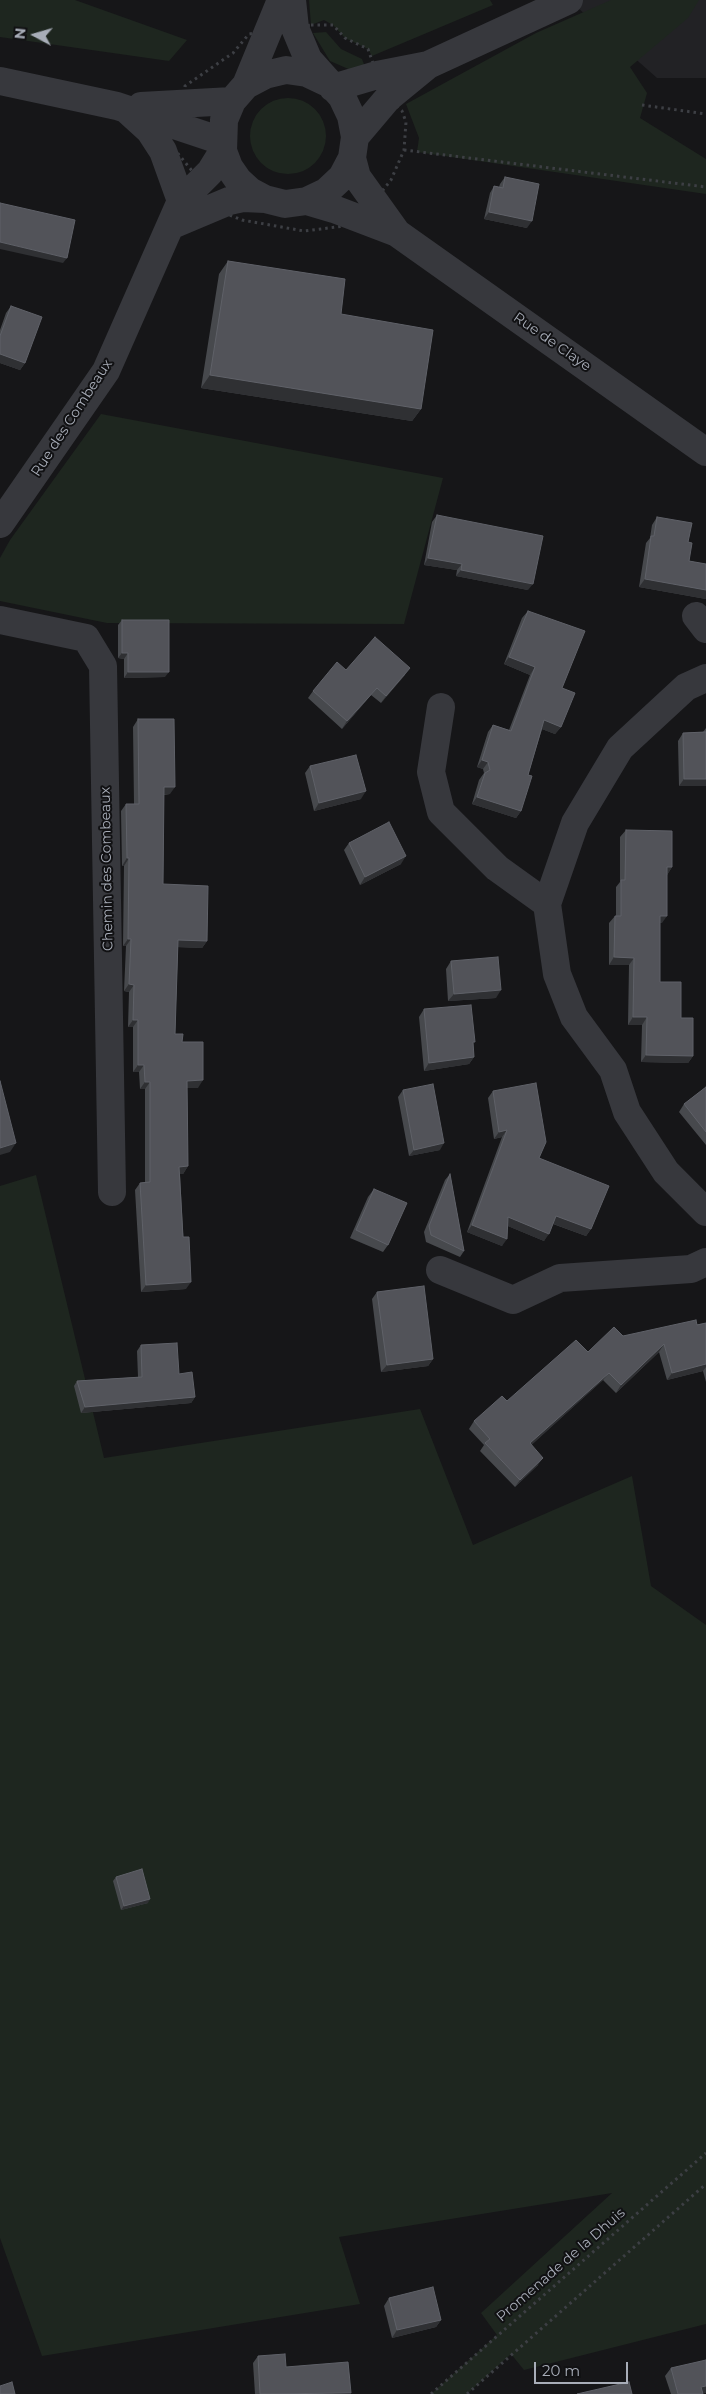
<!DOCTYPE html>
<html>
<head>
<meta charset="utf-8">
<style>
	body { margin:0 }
	#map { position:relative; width:706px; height:2394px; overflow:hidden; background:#161618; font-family:Montserrat,sans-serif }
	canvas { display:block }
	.north { position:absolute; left:10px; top:10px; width:50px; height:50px; -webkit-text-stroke:4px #111113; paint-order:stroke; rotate:276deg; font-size:14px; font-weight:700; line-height:20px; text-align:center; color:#a8adb8 }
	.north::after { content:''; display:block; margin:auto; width:18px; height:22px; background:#a8adb8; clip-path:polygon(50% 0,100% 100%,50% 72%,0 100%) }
	.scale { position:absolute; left:534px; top:2362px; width:94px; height:22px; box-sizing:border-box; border:2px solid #a8adb8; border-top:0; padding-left:6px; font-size:15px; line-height:18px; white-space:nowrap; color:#a8adb8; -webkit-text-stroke:4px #111113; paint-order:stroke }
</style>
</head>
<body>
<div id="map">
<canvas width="706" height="2394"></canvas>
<div class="north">N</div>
<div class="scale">20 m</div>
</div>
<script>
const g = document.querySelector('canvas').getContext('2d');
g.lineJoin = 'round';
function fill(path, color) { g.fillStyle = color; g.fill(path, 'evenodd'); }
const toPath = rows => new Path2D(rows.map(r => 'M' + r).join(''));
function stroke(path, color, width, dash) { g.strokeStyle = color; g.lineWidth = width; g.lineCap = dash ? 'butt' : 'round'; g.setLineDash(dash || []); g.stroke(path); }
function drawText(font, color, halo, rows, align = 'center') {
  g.font = font + ' Montserrat,sans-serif'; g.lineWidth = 4; g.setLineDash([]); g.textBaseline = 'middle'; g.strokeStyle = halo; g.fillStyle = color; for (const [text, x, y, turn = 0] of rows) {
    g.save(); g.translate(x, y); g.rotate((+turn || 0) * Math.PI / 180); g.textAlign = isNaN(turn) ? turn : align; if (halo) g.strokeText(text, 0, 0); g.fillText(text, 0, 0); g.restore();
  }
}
const built = toPath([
	[569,0,706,0,706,78,657,78]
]);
const green = toPath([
	[0,0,75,0,187,40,169,61,0,37],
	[309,0,490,0,493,5,372,56,368,49,345,38,333,25,324,20,311,25],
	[611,0,699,0,688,18,630,67,647,93,640,118,706,159,706,194,417,152,419,138,406,104,536,33],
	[326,32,341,49,362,59,365,67,353,71,330,61,313,33],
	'250 136a38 38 0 1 1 76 0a38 38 0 1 1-76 0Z',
	[101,414,443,478,404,624,107,623,0,601,0,558,10,540],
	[36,1175,104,1458,420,1409,473,1545,632,1476,651,1586,706,1625,706,2324,524,2370,511,2354,467,2394,431,2394,497,2335,481,2313,612,2193,339,2237,360,2304,42,2356,0,2238,0,1186]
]);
const path = toPath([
	[311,25,333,25,345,38,368,49,377,75,388,98,402,111,406,122,404,150,391,180,375,200,345,226,304,231,242,220,212,208,201,182,159,130,182,105,185,86,233,53,249,34,311,25],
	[642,105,706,114],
	[404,150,706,187],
	[431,2394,706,2153],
	[467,2394,706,2184]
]);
const minor = toPath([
	[292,0,295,28,308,59,342,97,351,116,355,137,352,158,342,177,326,192,307,201,285,204,265,199,250,191,238,180,229,167,223,151,224,120,232,101,246,85,265,75,286,70,307,73,326,82],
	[0,81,117,106,222,141],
	[246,85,281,0],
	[333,88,377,75,428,65,569,0],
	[141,106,232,101],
	[128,111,150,131,163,151,181,201],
	[355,137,388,98,427,66],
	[352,158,357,177,397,233],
	[307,201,334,209,397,233,706,452],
	[172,225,229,201,243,198,265,199],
	[0,524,106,371,181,201,210,172,223,151],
	[696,616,706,629],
	[0,620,86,638,103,666,112,1192],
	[441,707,431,772,441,812,497,868,547,904,557,974,574,1017,613,1070,627,1112,666,1172,706,1212],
	[547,904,575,823,620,748,686,687,706,678],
	[440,1270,513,1300,560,1278,691,1269,706,1262]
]);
const wall = toPath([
	[505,177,527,228,484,219,490,193,494,186,499,187,500,184],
	[228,261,341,314,421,409,412,421,201,388,219,274],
	[11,306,25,363,20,370,0,363,0,330,6,313],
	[437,515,528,590,456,576,457,570,424,565,432,522],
	[657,517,688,542,689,561,706,564,706,599,639,587,646,543,650,538,652,525],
	[528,611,562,688,561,727,555,734,542,729,528,775,521,811,516,818,472,804,479,780,484,773,483,769,477,767,488,732,493,725,509,730,530,675,504,664,522,618],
	[122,620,165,677,124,678,124,659,118,658,118,625],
	[346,670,405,675,381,703,371,695,342,729,308,698,313,691],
	[138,719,170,794,164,795,163,884,207,941,202,948,178,947,175,1034,182,1042,198,1088,187,1088,188,1166,183,1174,180,1174,186,1289,141,1292,135,1190,140,1183,145,1182,145,1089,140,1089,139,1072,133,1072,133,1027,128,1027,129,992,124,991,126,946,123,946,124,866,122,866,121,811,126,804,134,804,133,727],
	[706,728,706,786,679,786,678,741,683,733,703,732],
	[310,766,361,799,314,811,305,773],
	[626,830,672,867,667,875,662,923,660,923,660,982,681,1018,693,1056,688,1063,641,1062,642,1025,628,1025,629,965,609,965,609,923,615,916,616,916,616,887,620,882,620,837],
	[349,843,401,864,360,885,344,850],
	[451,961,496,998,448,1001,446,969],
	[424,1009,473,1045,474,1057,469,1064,424,1071,419,1017],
	[706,1087,706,1145,679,1112,684,1104],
	[403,1090,440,1150,409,1156,398,1097],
	[493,1091,539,1158,591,1229,586,1236,553,1224,544,1241,508,1226,502,1246,467,1232,502,1137,494,1139,488,1098],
	[450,1174,464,1251,460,1257,426,1242,424,1232,445,1180],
	[374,1189,388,1245,383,1252,350,1238,368,1197],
	[377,1292,433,1359,428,1366,381,1372,372,1299],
	[706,1323,706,1382,703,1371,667,1380,659,1352,616,1393,603,1380,531,1445,538,1465,515,1487,480,1451,484,1445,469,1429,474,1421,588,1352,623,1336],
	[141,1345,179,1374,195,1397,191,1403,81,1413,74,1386,77,1381,138,1377,137,1351],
	[116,1877,148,1903,121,1910,113,1881],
	[389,2298,441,2320,436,2327,392,2338,384,2306],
	[258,2356,286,2367,351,2393,255,2394,253,2363],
	[671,2368,703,2393,703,2394,671,2394,665,2376]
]);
const shadedWall = toPath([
	[489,212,532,221,527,228,484,219],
	[0,242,67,258,63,263,0,249],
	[0,354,25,363,20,370,0,363],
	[210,375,421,409,412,421,201,388],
	[428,558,462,564,457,570,424,565],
	[461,570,533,584,528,590,456,576],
	[645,579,706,590,706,599,639,587],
	[122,653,128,653,124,659,118,658],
	[509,657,535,667,530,675,504,664],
	[410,668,405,675,381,703,386,696],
	[128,672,169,672,165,677,124,678],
	[377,688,371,695,342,729,347,721],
	[544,720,561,727,555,734,539,728],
	[482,760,488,762,483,769,477,767],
	[684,779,706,779,706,786,679,786],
	[164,787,175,787,170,794,159,795],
	[366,791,361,799,314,811,319,803],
	[477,797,521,811,516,818,472,804],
	[406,856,401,864,360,885,365,877],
	[127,858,129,858,124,866,122,866],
	[667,867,672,867,667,875],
	[660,916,667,916,662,923,655,923],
	[128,939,131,939,126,946,123,946],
	[178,940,207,941,202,948,173,947],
	[614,957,634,958,629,965,609,965],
	[129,984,134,985,129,992,124,991],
	[501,990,496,998,448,1001,454,994],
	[633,1017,647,1017,642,1025,628,1025],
	[133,1020,138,1020,133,1027,128,1027],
	[646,1055,693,1056,688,1063,641,1062],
	[474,1057,469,1064,424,1071,429,1063],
	[138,1065,144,1065,139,1072,133,1072],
	[203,1080,198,1088,182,1088,187,1081],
	[145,1082,150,1082,145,1089,140,1089],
	[507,1130,502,1137,494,1139,499,1132],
	[16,1143,10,1152,0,1155,0,1148],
	[444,1143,440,1150,409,1156,414,1150],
	[188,1166,183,1174,174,1174,179,1167],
	[556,1216,591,1229,586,1236,551,1223],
	[508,1217,549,1234,544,1241,503,1224],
	[472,1225,507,1239,502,1246,467,1232],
	[191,1282,186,1289,141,1292,146,1285],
	[664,1344,659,1352,616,1393,621,1385],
	[433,1359,428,1366,381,1372,387,1365],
	[706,1364,706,1367,703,1371,667,1380,672,1373],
	[609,1373,603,1380,525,1451,530,1443],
	[195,1397,191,1403,81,1413,85,1407],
	[543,1458,538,1465,515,1487,520,1480],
	[150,1899,148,1903,121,1910,124,1906],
	[441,2320,436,2327,392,2338,397,2330],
	[706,2386,706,2393,699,2394,701,2387]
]);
const building = toPath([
	[505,177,539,184,532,221,489,212,494,186,503,188,505,177],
	[0,203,75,220,67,258,0,242,0,203],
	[228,261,345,279,341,314,433,330,421,409,210,375,228,261],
	[11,306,42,317,25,363,0,354,0,336,11,306],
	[437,515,543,536,533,584,461,570,462,564,428,558,437,515],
	[657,517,692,523,688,542,692,543,689,561,706,564,706,590,645,579,651,536,654,536,657,517],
	[528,611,585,631,562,688,575,693,561,727,544,720,528,775,532,776,521,811,477,797,485,773,490,770,488,762,482,760,493,725,511,731,535,667,509,657,528,611],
	[122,620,169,620,169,672,128,672,128,653,122,653,122,620],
	[375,637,410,668,386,696,377,688,347,721,313,691,337,662,346,670,375,637],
	[138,719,174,719,175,787,164,787,163,884,208,886,207,941,178,940,175,1034,183,1034,182,1042,203,1042,203,1080,187,1081,188,1166,179,1167,183,1237,189,1237,191,1282,146,1285,140,1183,150,1182,150,1082,145,1082,144,1065,138,1065,138,1020,133,1020,134,985,129,984,131,939,128,939,129,858,127,858,126,804,139,804,138,719],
	[706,732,706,779,684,779,683,733,706,732],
	[356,755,366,791,319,803,310,766,356,755],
	[389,822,406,856,365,877,349,843,389,822],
	[626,830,672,831,672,867,667,867,667,916,660,916,660,982,681,982,681,1018,693,1018,693,1056,646,1055,647,1017,633,1017,634,958,614,957,615,916,621,916,621,880,625,880,626,830],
	[498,957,501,990,454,994,451,961,498,957],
	[471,1005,475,1042,473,1042,474,1057,429,1063,424,1009,471,1005],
	[0,1081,16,1143,0,1148,0,1081],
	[536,1083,546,1142,539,1158,609,1186,591,1229,556,1216,549,1234,508,1217,507,1239,472,1225,507,1130,499,1132,493,1091,536,1083],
	[433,1084,444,1143,414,1150,403,1090,433,1084],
	[706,1087,706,1132,684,1104,706,1087],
	[450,1174,464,1251,431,1235,429,1226,450,1174],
	[374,1189,407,1203,388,1245,356,1230,374,1189],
	[424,1286,433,1359,387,1365,377,1292,424,1286],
	[696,1320,697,1325,706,1323,706,1364,672,1373,664,1344,621,1385,609,1373,530,1443,543,1458,520,1480,485,1443,490,1439,474,1421,502,1396,507,1401,576,1340,588,1352,614,1327,623,1336,696,1320],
	[177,1343,179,1374,192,1372,195,1397,85,1407,77,1381,142,1377,141,1345,177,1343],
	[142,1869,150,1899,124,1906,116,1877,142,1869],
	[433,2287,441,2320,397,2330,389,2298,433,2287],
	[285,2354,286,2367,348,2362,351,2393,260,2394,258,2356,285,2354],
	[706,2360,706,2386,701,2387,703,2394,678,2394,671,2368,706,2360],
	[12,2382,15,2394,0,2394,0,2386,12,2382],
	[629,2382,632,2394,577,2394,629,2382]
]);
const streetNames = [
	["Rue de Claye",552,342,35],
	["Rue des Combeaux",72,418,-57],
	["Chemin des Combeaux",107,869,-91],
	["Promenade de la Dhuis",561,2265,-41]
];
fill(built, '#222225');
fill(green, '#1e261f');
stroke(path, '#3d3f44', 3, [2.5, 4]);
stroke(minor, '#37383d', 28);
fill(wall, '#47494d');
fill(shadedWall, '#2f3033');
fill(building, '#525359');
stroke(building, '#5f6168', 1);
drawText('14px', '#a8adb8', '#111113', streetNames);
</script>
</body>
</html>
